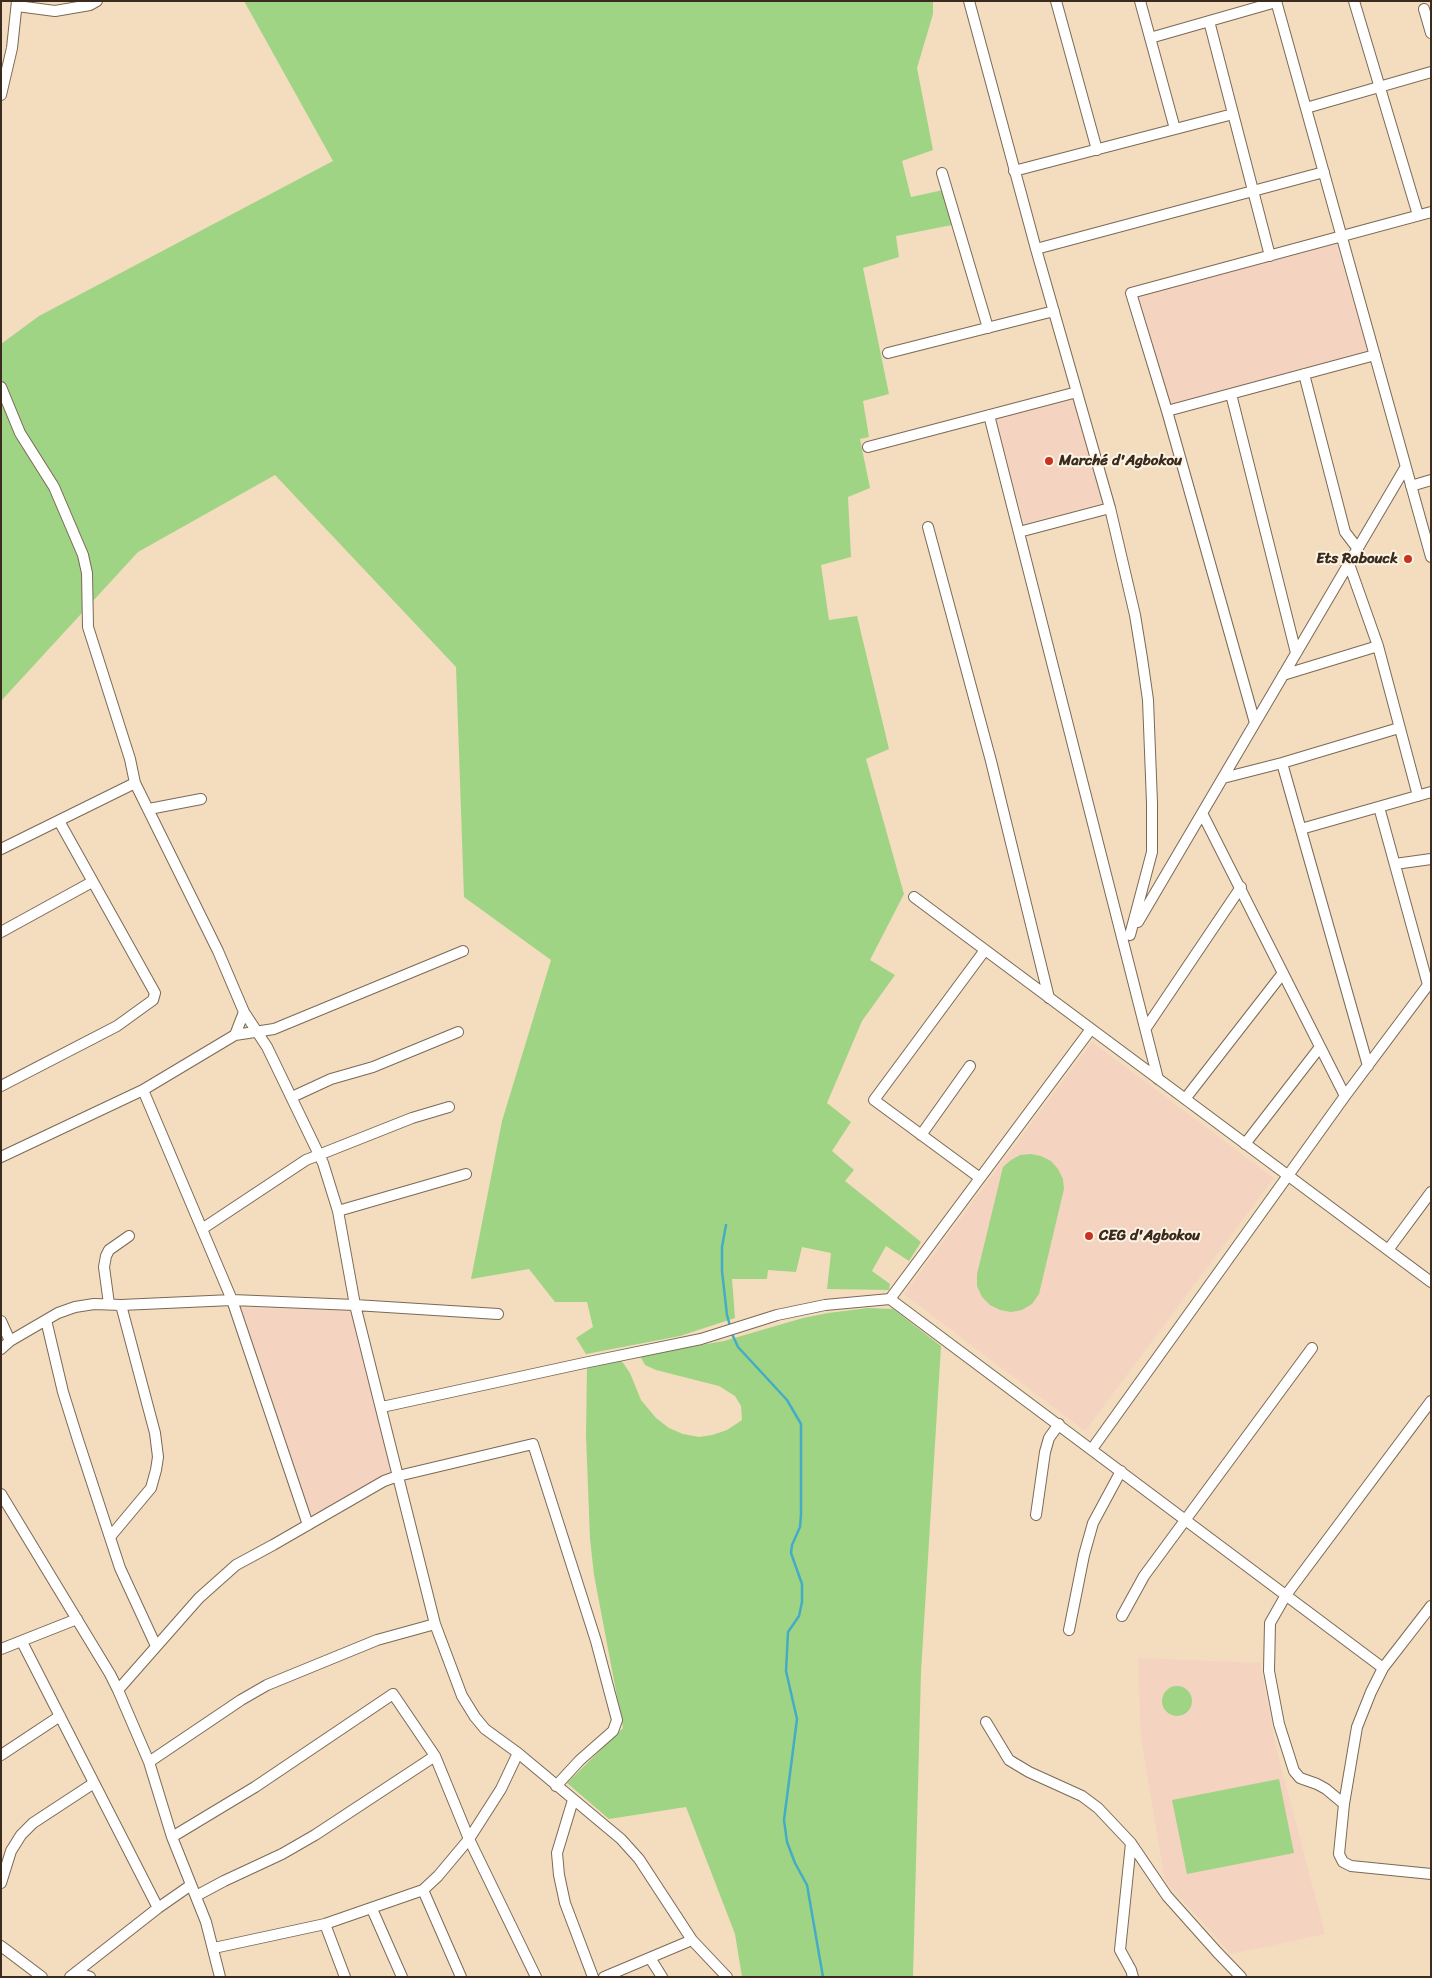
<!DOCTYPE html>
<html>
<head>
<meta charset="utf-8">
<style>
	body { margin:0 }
	#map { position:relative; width:1432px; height:1978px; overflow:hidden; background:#f3ddbe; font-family:Sriracha,sans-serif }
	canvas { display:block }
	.frame { position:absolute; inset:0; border:2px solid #3b2a1e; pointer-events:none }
</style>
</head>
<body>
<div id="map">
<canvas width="1432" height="1978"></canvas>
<div class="frame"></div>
</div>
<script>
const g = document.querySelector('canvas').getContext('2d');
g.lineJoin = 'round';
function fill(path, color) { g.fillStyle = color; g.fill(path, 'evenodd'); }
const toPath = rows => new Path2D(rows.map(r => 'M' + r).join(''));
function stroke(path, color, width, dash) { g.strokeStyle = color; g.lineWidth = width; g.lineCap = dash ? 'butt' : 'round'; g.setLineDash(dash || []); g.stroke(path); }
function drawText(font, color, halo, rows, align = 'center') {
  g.font = font + ' Sriracha,sans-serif'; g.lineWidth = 4; g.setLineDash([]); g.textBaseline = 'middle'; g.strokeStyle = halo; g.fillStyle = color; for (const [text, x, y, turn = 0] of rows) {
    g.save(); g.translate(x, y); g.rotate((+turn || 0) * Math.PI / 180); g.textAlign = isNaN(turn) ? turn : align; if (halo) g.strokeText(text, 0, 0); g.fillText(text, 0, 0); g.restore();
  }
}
const built = toPath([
	[1336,243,1370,359,1169,409,1134,297],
	[1074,399,1102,503,1024,524,995,419],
	[1092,1042,1274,1178,1085,1431,904,1294],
	[241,1308,354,1310,395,1473,312,1518],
	[1138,1658,1260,1663,1276,1747,1325,1934,1231,1954,1165,1881,1141,1737]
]);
const green = toPath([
	[244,1,933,1,933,14,917,68,933,150,902,161,911,197,943,190,952,225,896,236,899,257,863,268,889,394,863,401,869,437,860,439,870,488,848,497,851,557,821,565,829,620,857,616,889,749,866,759,904,894,870,960,895,975,862,1021,827,1103,851,1122,832,1151,854,1170,845,1181,921,1242,909,1261,886,1246,872,1271,890,1284,889,1290,827,1289,831,1253,802,1247,796,1272,768,1270,767,1279,732,1279,735,1318,680,1336,586,1354,576,1338,593,1327,587,1302,555,1302,529,1269,471,1279,502,1121,551,960,464,897,456,667,275,475,138,552,1,701,1,344,39,316,333,161],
	[1031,1154,1041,1156,1051,1161,1058,1169,1063,1179,1064,1189,1039,1294,1032,1304,1022,1310,1011,1312,1000,1310,990,1305,982,1297,977,1286,977,1274,1003,1167,1011,1160,1020,1155],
	[868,1308,893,1309,941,1346,921,1672,913,1977,742,1977,735,1934,686,1807,609,1819,567,1783,623,1728,594,1575,590,1539,586,1435,587,1368,621,1360,630,1373,641,1400,656,1418,669,1428,683,1434,699,1437,712,1435,727,1430,742,1420,741,1406,735,1396,719,1386,656,1370,645,1365,640,1356,724,1341,803,1318,828,1313],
	'1162 1701a15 15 0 1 1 30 0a15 15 0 1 1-30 0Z',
	[1279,1779,1294,1853,1187,1874,1172,1800]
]);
const stream = toPath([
	[726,1225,722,1247,722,1271,727,1315,730,1326],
	[732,1334,738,1347,787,1400,801,1424,801,1515,800,1527,792,1545,791,1553,802,1584,802,1602,799,1616,788,1632,786,1671,797,1719,784,1820,787,1842,795,1863,807,1885,823,1977]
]);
const street = toPath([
	[969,1,1036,249,1110,508,1135,615,1142,658,1148,700,1152,803,1152,852,1130,935],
	[1056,1,1097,150],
	[1140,1,1175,129],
	[1276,1,1431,557],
	[1354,1,1418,215],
	[17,6,55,11,90,5,97,1],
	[1424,9,1431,33],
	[1209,21,1270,256],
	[1150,38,1276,2],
	[1,95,12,48,17,1],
	[1306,108,1431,72],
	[1014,171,1233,114],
	[942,173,988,328],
	[1036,249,1324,172],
	[888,353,1054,311],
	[1304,374,1345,532,1358,549],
	[1,387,20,433,54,487,83,555,87,573,88,627,130,759,135,783,218,951,244,1012,267,1047,323,1163,338,1211,355,1305,435,1624,462,1696,475,1717,485,1729,518,1753,621,1839,639,1859,692,1940,727,1977],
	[1231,394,1296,653],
	[1167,411,1375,355],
	[989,415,1158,1079],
	[868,447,1077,392],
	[1411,486,1431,480],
	[928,527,991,761,1049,998],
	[1019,532,1110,508],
	[1349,564,1378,646,1418,796],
	[1283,675,1378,646],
	[1255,723,1167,411,1131,293,1431,212],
	[1282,763,1368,1066],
	[1223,778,1282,763,1399,728],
	[1379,807,1428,985],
	[149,809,201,799],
	[1202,813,1345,1096],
	[1301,829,1431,792],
	[1,849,135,783],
	[1395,864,1431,859],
	[914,897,1431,1282],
	[1138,922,1405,468],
	[1,932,92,882],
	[1146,1028,1241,887],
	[235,1035,274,1029,463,951],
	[1,1086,117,1026,153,1000,155,993,59,821],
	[143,1090,232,1300,308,1525],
	[292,1097,331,1079,373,1067,458,1032],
	[1185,1099,1283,973],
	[921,1135,970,1066],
	[1245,1144,1320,1047],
	[1,1157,143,1090,235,1035,244,1012],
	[980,1178,874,1100,985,950],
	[338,1211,466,1174],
	[202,1229,306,1160,412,1118,449,1107],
	[1388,1250,1431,1192],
	[890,1299,1091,1029],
	[109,1304,104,1267,106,1256,109,1250,129,1236],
	[46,1320,63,1392,78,1440,120,1568,156,1646],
	[1,1321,10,1341],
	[1,1349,10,1341,58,1313,75,1307,94,1304,121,1305,232,1300,355,1305,498,1314],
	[382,1407,584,1363,701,1339,777,1315,825,1305,890,1299,1383,1668],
	[1092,1449,1345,1096,1431,981],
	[1,1494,110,1674,118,1690,149,1762,172,1837,206,1922,220,1977],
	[1036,1515,1045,1452,1049,1438,1059,1424],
	[110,1537,151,1488,156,1470,158,1457,155,1433,121,1305],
	[1431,1606,1383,1668,1371,1692,1357,1727,1344,1804,1339,1854,1343,1862,1351,1866,1431,1874],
	[1122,1616,1144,1576,1312,1348],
	[1069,1630,1084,1555,1093,1523,1121,1471],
	[22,1642,158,1908],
	[1,1649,77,1619],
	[118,1690,199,1598,236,1565,273,1545,384,1481,398,1476,533,1444,596,1641,617,1720,613,1731,580,1760,556,1786],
	[986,1722,1009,1760,1029,1772,1082,1796,1098,1808,1131,1843,1167,1896,1217,1952,1241,1977],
	[1,1755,60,1716],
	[149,1762,241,1700,267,1685,377,1640,435,1624],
	[573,1800,557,1853,559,1875,565,1903,593,1977],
	[1344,1804,1326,1789,1317,1784,1300,1778,1294,1771,1279,1724,1269,1671,1270,1623,1286,1595,1431,1401],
	[172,1837,255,1787,393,1694,435,1756,469,1839,536,1977],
	[1131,1843,1120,1950,1131,1970,1133,1977],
	[1,1883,11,1851,21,1835,33,1823,94,1783],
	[423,1890,461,1977],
	[196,1896,224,1881,282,1854,315,1835,435,1756],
	[372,1909,402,1977],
	[325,1924,345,1977],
	[1,1946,42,1977],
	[214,1948,325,1924,423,1890,438,1876,469,1839,501,1789,518,1753],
	[650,1958,662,1977],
	[76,1972,90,1977],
	[70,1977,158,1908,191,1885],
	[604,1977,692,1940]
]);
const markers = [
	[1049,461,5,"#c8321e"],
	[1408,559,5,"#c8321e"],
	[1089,1236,5,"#c8321e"]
];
const poiNames = [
	["Marché d'Agbokou",1059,461],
	["Ets Rabouck",1398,559,"right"],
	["CEG d'Agbokou",1099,1236]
];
fill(built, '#f5d3c1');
fill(green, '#9fd485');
stroke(stream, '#45acc5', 2.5);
stroke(street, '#7b6956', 12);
stroke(street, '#fff', 10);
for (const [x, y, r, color] of markers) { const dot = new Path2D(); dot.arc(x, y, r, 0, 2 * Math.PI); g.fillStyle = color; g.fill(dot); stroke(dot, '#fcf5e5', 2); }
drawText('bold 15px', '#3b2a1e', '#fcf5e5', poiNames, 'left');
</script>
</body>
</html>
